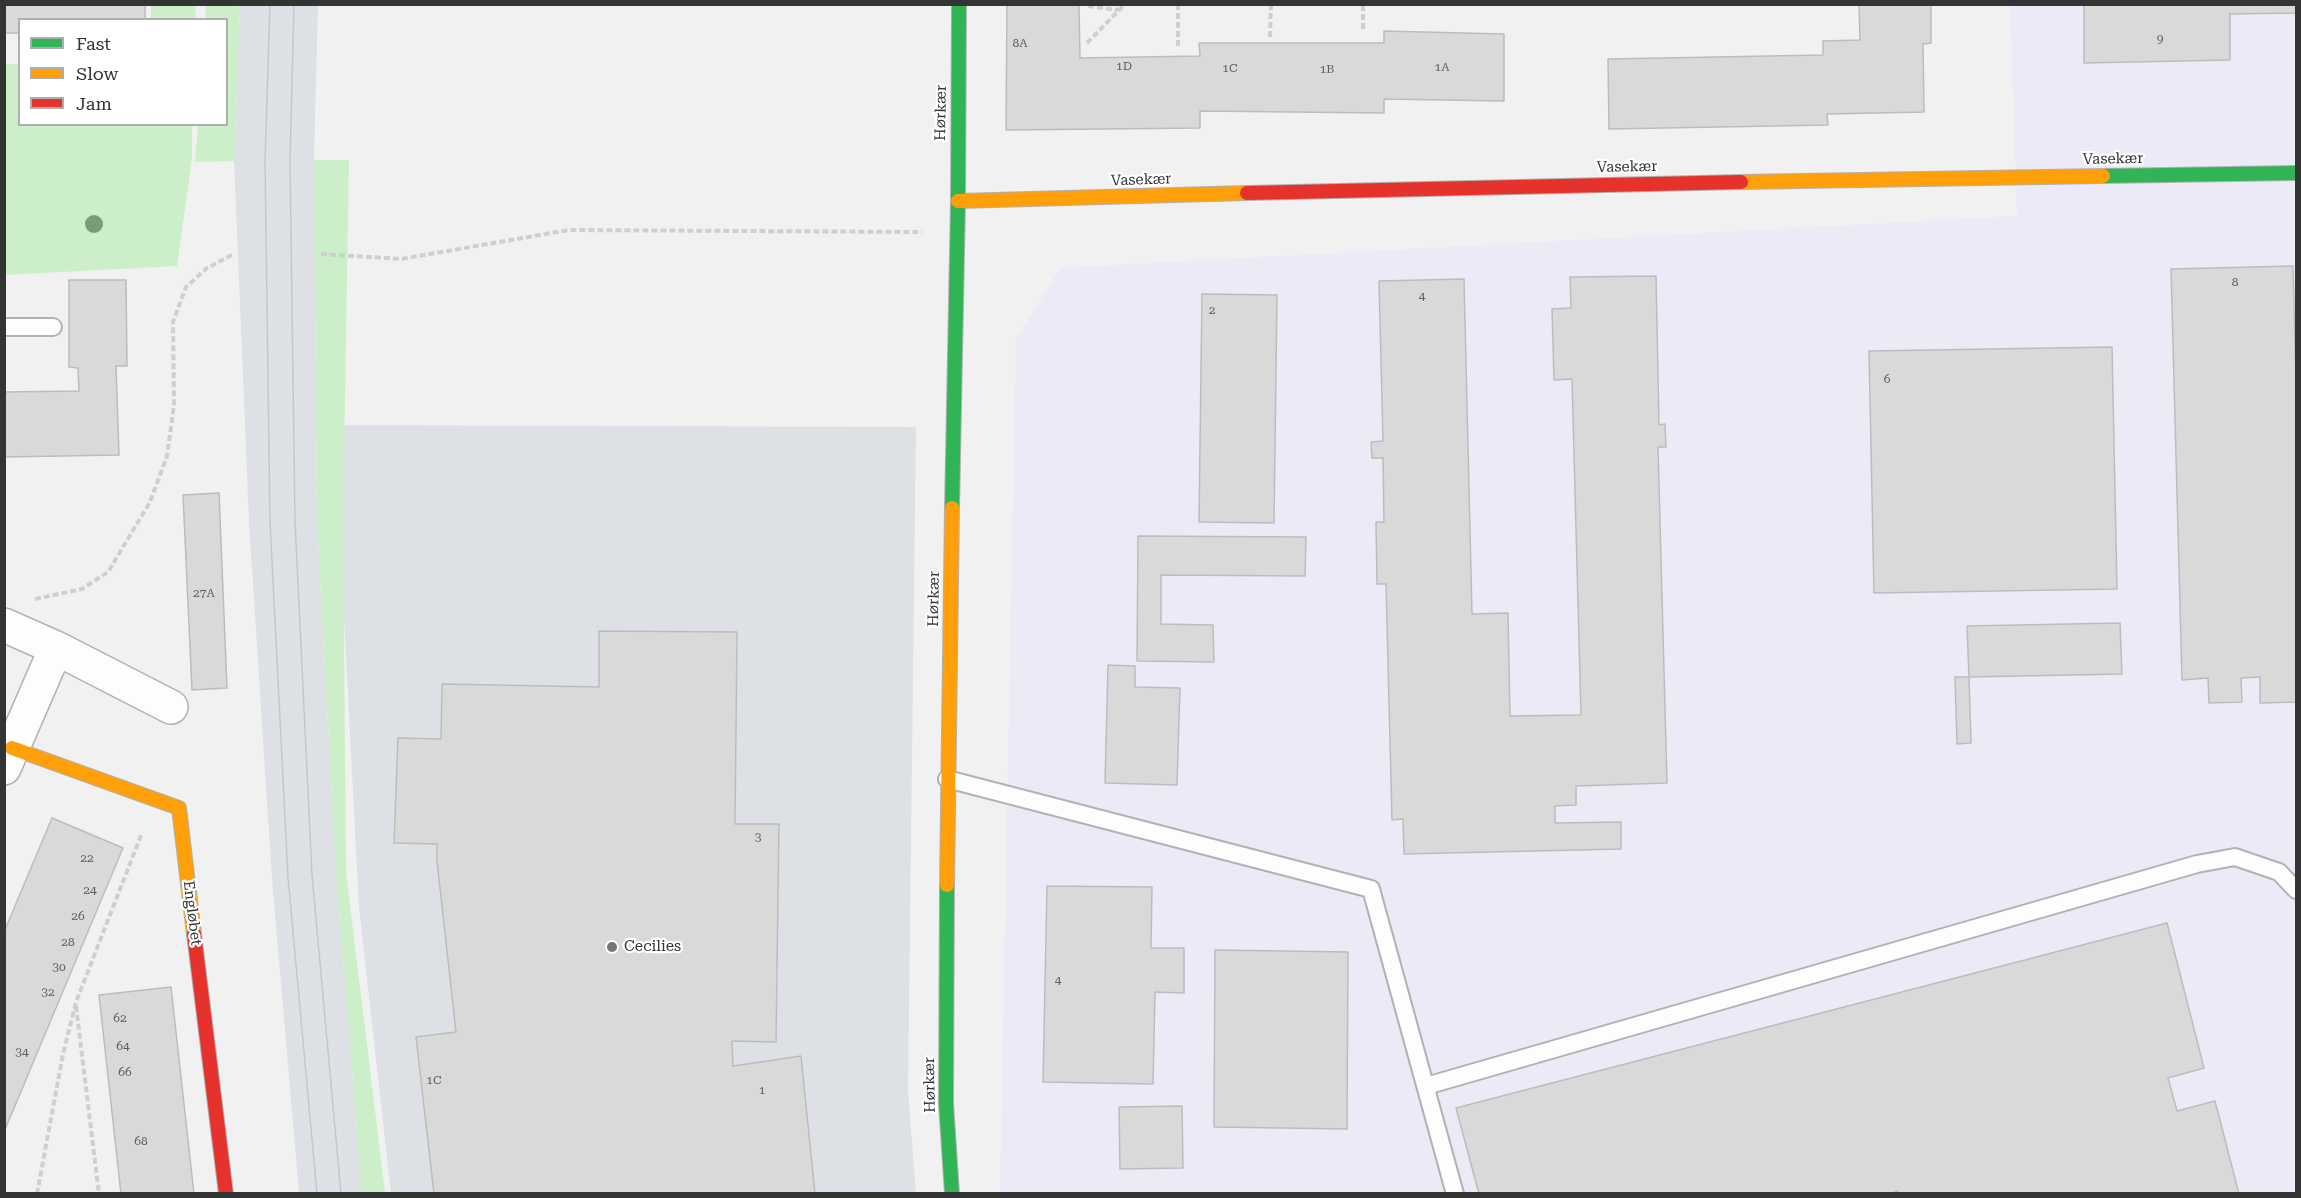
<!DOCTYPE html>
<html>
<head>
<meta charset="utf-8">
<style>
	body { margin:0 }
	#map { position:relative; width:2301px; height:1198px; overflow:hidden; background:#f1f1f2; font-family:"Roboto Serif",serif }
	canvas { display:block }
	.frame { position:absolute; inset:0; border:6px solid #333434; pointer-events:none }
	.legend { position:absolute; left:18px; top:18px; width:210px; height:108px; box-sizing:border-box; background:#fff; border:2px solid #adaeae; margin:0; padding:8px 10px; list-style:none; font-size:18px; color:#333434 }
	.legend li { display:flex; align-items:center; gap:12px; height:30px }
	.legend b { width:30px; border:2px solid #adaeae }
</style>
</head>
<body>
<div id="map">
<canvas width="2301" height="1198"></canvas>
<div class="frame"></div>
<ul class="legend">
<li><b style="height:8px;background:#30b455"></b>Fast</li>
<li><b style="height:8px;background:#ff9f0a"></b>Slow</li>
<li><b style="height:8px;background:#e5322d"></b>Jam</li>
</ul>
</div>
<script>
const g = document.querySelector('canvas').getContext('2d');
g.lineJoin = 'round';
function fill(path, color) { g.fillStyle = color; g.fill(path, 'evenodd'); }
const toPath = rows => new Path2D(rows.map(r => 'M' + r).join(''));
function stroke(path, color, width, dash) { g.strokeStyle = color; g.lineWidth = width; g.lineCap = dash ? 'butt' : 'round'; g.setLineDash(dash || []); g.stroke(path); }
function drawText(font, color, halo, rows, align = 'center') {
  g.font = font + ' "Roboto Serif",serif'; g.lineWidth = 4.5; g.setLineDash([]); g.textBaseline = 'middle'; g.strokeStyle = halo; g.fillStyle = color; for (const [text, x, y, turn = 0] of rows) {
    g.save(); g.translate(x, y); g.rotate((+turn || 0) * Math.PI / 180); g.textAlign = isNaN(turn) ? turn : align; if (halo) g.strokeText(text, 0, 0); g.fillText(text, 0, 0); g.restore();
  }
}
const built = toPath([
	[240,5,318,5,314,160,317,521,336,873,362,1193,299,1193,272,879,249,522,234,161],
	[334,425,916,427,908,1091,916,1193,391,1193,359,908]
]);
const industrial = toPath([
	[2010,5,2296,5,2296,1193,1000,1194,1016,340,1060,268,2017,216]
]);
const green = toPath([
	[151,5,196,5,195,19,151,19],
	[206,5,240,5,234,161,195,162,198,125,226,124,226,20,205,19],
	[5,64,19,64,20,124,192,125,192,159,177,266,5,275],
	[314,160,349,160,343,521,346,872,385,1193,362,1193,336,873,317,521]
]);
const building = toPath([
	[4,4,145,4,145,20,20,20,20,33,4,33,4,4],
	[1007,4,1079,4,1080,58,1200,56,1199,43,1384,43,1384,31,1504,34,1504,101,1384,99,1384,113,1200,111,1200,128,1006,130,1007,4],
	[1859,4,1931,4,1931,43,1923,44,1924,112,1827,114,1828,125,1609,129,1608,59,1823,55,1823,41,1860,40,1859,4],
	[2084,4,2296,4,2296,13,2230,14,2230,60,2084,63,2084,4],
	[2293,266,2296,385,2296,702,2260,703,2260,677,2241,678,2242,702,2209,703,2208,678,2182,680,2171,269,2293,266],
	[1656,276,1659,425,1665,424,1666,447,1658,447,1667,783,1576,786,1576,805,1555,806,1555,823,1621,822,1621,849,1404,854,1403,819,1392,820,1386,584,1377,584,1376,522,1384,522,1383,458,1372,458,1371,442,1383,441,1379,281,1464,279,1472,614,1508,613,1510,716,1581,715,1572,379,1554,380,1552,309,1571,308,1570,277,1656,276],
	[69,280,126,280,127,366,116,366,119,455,4,457,4,392,79,391,78,368,69,367,69,280],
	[1202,294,1277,295,1274,523,1199,522,1202,294],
	[2112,347,2117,589,1874,593,1869,351,2112,347],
	[219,493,227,688,192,690,183,495,219,493],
	[1138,536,1306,537,1305,576,1161,575,1161,624,1213,625,1214,662,1137,661,1138,536],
	[2120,623,2122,674,1969,677,1971,743,1957,744,1955,677,1969,677,1967,626,2120,623],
	[599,631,737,632,735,824,779,824,776,1042,732,1041,733,1066,801,1056,815,1194,434,1194,416,1037,456,1032,437,861,437,844,394,843,398,738,441,739,442,684,599,687,599,631],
	[1108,665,1135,666,1135,687,1180,688,1177,785,1105,783,1108,665],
	[52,818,123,848,4,1132,4,932,52,818],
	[1047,886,1152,887,1151,948,1184,948,1184,993,1155,992,1153,1084,1043,1082,1047,886],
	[2167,923,2204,1068,2168,1078,2177,1111,2215,1101,2239,1194,1898,1194,1898,1191,1889,1194,1479,1194,1456,1108,2167,923],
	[1215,950,1348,952,1347,1129,1214,1127,1215,950],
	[171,987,194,1194,121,1194,99,995,171,987],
	[1182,1106,1183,1168,1120,1169,1119,1107,1182,1106]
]);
const path = toPath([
	[1088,6,1118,10],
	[1363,29,1363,4],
	[1270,37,1271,4],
	[1087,43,1125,4],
	[1178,46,1178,4],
	[321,254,401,259,569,230,922,232],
	[35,599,82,589,108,572,150,502,167,456,174,405,173,322,186,287,207,268,232,255],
	[76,1006,99,1194],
	[37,1194,63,1054,76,1002,142,833]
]);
const lane = toPath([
	[4,327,53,327],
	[947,779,1371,889,1455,1194],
	[1426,1086,2197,864,2235,857,2279,872,2296,890]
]);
const street = toPath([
	[4,625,56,648,171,707],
	[4,768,56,648]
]);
const fast = toPath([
	[2103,176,2296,173],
	[952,508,958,201,959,4],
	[947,885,946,1103,952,1194]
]);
const slow = toPath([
	[1741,182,2103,176],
	[958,201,1247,193],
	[12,748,179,808,194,934],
	[947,885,952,508]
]);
const jam = toPath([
	[1247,193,1741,182],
	[194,934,226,1194]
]);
const tram = toPath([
	[270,4,265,161,270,522,288,877,317,1194],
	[294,4,290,161,295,521,312,875,341,1194]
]);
const trees = [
	[94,224]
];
const markers = [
	[612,947,6,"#767676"]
];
const numberNames = [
	["9",2160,39],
	["8A",1020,43],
	["1D",1124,66],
	["1A",1442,67],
	["1C",1230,68],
	["1B",1327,69],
	["8",2235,282],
	["4",1422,296],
	["2",1212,310],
	["6",1887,379],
	["27A",204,593],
	["3",758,837],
	["22",87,858],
	["24",90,890],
	["26",78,916],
	["28",68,942],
	["30",59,967],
	["4",1058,980],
	["32",48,992],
	["62",120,1018],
	["64",123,1046],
	["34",22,1052],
	["66",125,1072],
	["1C",434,1080],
	["1",762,1090],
	["68",141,1141]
];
const streetNames = [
	["Hørkær",941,113,-89],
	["Vasekær",2113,159,-1],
	["Vasekær",1627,167,-1],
	["Vasekær",1141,180,-2],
	["Hørkær",934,599,-89],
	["Engløbet",192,913,83],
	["Hørkær",930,1085,-91]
];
const poiNames = [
	["Cecilies",624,947]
];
fill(built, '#dde1e5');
fill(industrial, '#eceaf6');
fill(green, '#ccefc9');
fill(building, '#dad9da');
stroke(building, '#bdbcbd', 1.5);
stroke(lane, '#b1b2b2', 20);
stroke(street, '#b1b2b2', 36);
stroke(fast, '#b1b2b2', 16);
stroke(slow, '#b1b2b2', 16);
stroke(jam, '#b1b2b2', 16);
stroke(path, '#cecfcf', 4, [6, 3]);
stroke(lane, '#fdfdfd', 16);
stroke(street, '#fdfdfd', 33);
stroke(fast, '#30b455', 14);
stroke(slow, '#ff9f0a', 14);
stroke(jam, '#e5322d', 14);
stroke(tram, '#c6c6c6', 1.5);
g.fillStyle = '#779d75';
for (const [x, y] of trees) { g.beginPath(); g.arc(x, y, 9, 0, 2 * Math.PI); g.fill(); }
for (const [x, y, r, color] of markers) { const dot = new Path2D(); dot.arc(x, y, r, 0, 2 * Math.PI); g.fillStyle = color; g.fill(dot); stroke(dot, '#fff', 2); }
drawText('12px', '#5d5d5e', null, numberNames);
drawText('15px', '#333434', '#fff', streetNames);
drawText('15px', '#333434', '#fff', poiNames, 'left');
</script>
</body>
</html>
